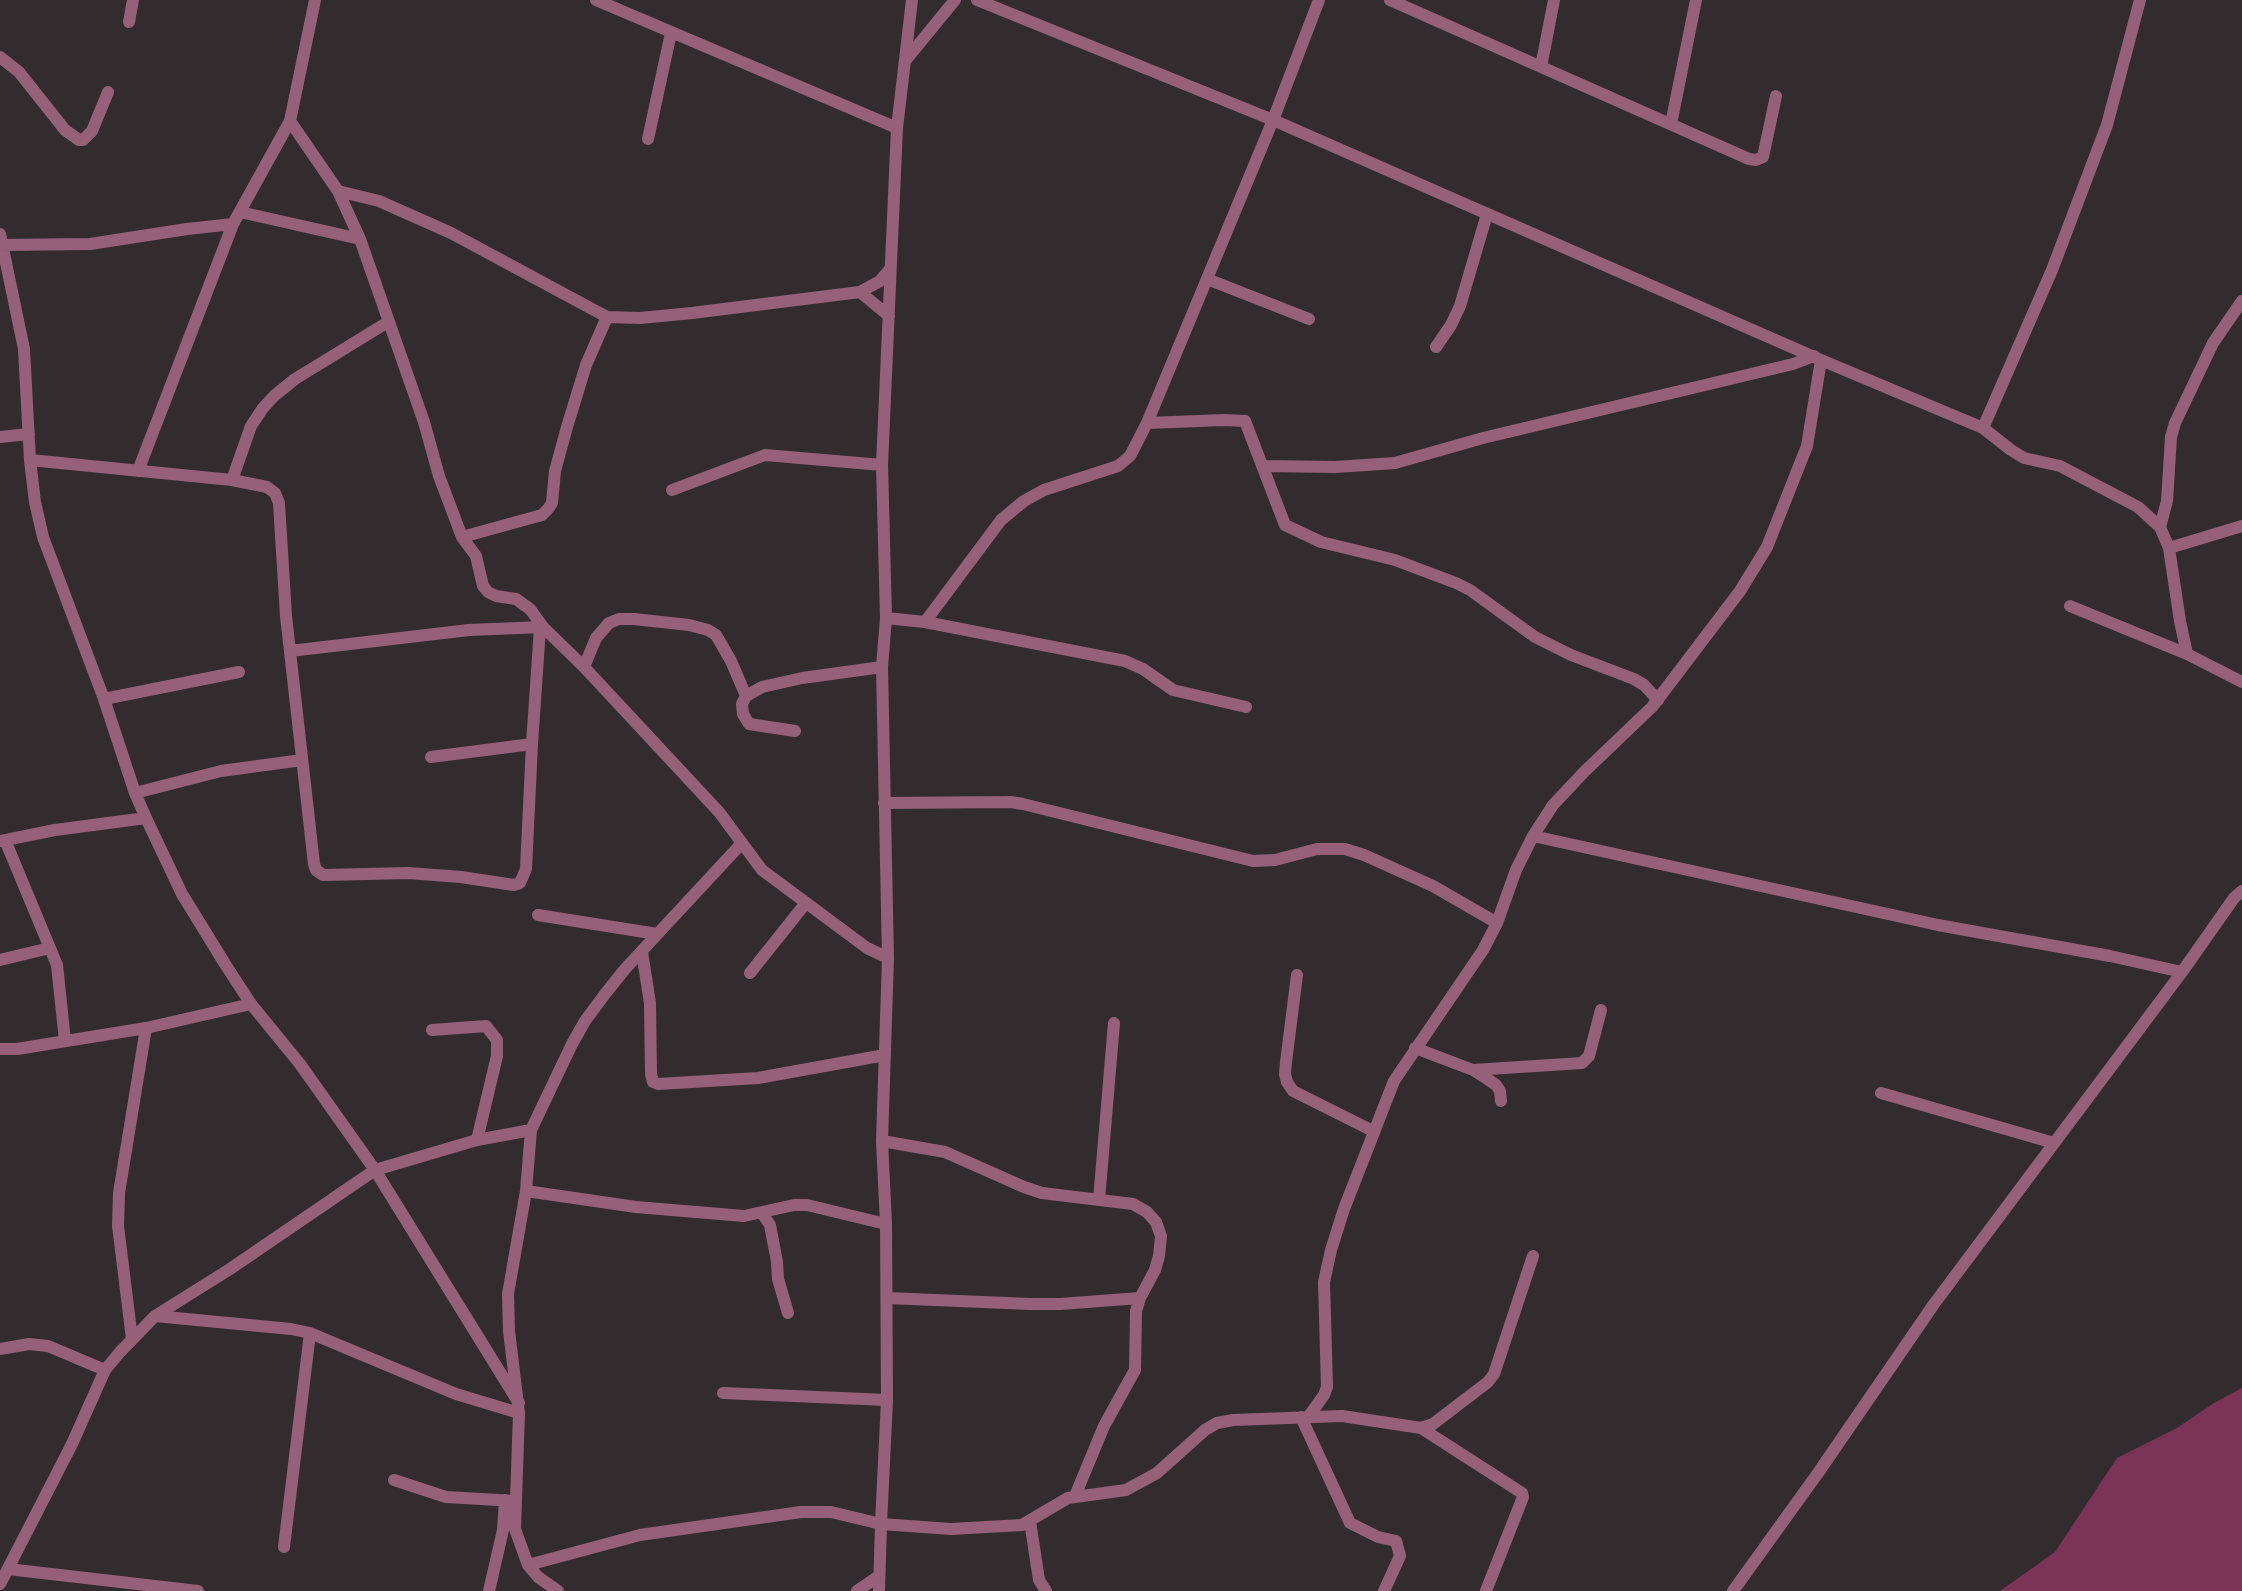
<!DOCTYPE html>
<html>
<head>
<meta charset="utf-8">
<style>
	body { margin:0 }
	canvas { display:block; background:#332c2f }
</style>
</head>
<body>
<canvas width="2242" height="1591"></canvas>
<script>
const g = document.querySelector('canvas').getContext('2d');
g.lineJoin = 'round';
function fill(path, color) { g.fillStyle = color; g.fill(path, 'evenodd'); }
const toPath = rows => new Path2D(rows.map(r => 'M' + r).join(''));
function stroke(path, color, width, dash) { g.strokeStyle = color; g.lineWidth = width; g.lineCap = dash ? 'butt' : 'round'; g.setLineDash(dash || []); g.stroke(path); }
const water = toPath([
	[2242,1388,2242,1591,2000,1591,2055,1552,2117,1458,2177,1428,2214,1403]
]);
const minor = toPath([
	[596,0,897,128],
	[977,0,1273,120,1821,360,1983,428,2011,450,2024,458,2060,466,2138,507,2160,527,2169,548,2180,621,2187,654,2242,682],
	[1390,0,1749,159,1756,160,1763,157,1776,96],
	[129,22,133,0],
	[0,57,19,72,65,130,79,140,83,140,92,131,108,92],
	[905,61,955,0],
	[1541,67,1554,0],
	[290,121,338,191,360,239,424,422,439,476,462,537,476,556,483,586,488,592,496,596,516,599,530,609,543,627,584,667,719,812,762,870,867,948,888,958],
	[1671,124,1696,0],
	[648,139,671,33],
	[338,191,379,201,451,233,607,317,640,318,692,313,860,292,880,281,889,270],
	[240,212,360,239],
	[0,234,24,349,30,460,35,502,43,537,104,699,135,793,146,818,182,894,225,964,251,1004,300,1064,375,1170,519,1403],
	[0,245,90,244,187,229,233,224],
	[1207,279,1309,319],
	[860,292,889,316],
	[1436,347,1451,325,1460,306,1487,214],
	[1147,423,1224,420,1245,421,1285,525,1321,542,1395,560,1456,583,1470,590,1535,637,1571,655,1634,679,1644,685,1658,700],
	[1983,428,2052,270,2107,125,2140,0],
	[0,437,29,434],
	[30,460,232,480,267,487,275,493,279,503,286,616,314,864,316,870,323,875,408,873,461,877,514,885,520,883,526,869,532,744],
	[1262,466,1335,467,1395,463,1483,438,1793,364,1814,356],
	[138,471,233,224,290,121,315,0],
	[232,480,251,426,263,408,274,396,295,379,388,322],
	[672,490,765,455,882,465],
	[2160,527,2167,501,2171,437,2175,423,2213,343,2242,301],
	[462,537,542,515,548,509,552,503,555,471,567,427,586,365,607,317],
	[2169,548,2242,526],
	[2070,606,2187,654],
	[886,618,925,622,1001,520,1024,501,1044,490,1118,466,1130,456,1147,423,1273,120,1319,0],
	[925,622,1125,661,1143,669,1173,690,1246,707],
	[290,651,469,630,543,627],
	[584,667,596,638,609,623,619,619,634,619,689,625,708,630,716,635,731,661,746,696],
	[104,699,239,672],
	[795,731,749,724,743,714,742,704,746,696,762,687,802,678,882,667],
	[431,757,532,744,540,628],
	[135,793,221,771,302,760],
	[884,803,1011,802,1023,804,1253,861,1275,860,1317,849,1345,849,1364,855,1433,886,1497,923],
	[1533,836,1938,925,2110,956,2182,972],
	[5,840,57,965,65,1041],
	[0,841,55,830,146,818],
	[538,915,657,934],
	[642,952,650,1003,651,1074,653,1082,658,1084,758,1078,885,1055],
	[0,960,50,948],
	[750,973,805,904],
	[1297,975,1286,1062,1285,1074,1287,1082,1293,1091,1373,1131],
	[432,1030,486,1026,497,1040,497,1056,477,1140],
	[1415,1048,1473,1070,1486,1078,1496,1085,1500,1091,1501,1101],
	[0,1049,17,1049,146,1028,251,1004],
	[1473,1070,1582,1063,1589,1056,1601,1010],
	[1881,1093,2054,1143],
	[882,1141,945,1152,1024,1187,1042,1193,1133,1204,1147,1212,1156,1222,1161,1236,1159,1256,1155,1270,1140,1298,1136,1311,1135,1370,1104,1426,1075,1496],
	[526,1191,636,1207,744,1216,794,1205,807,1205,886,1224],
	[1099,1200,1114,1023],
	[762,1213,770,1225,777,1262,778,1279,788,1313],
	[887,1298,1030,1304,1060,1304,1140,1298],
	[155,1316,291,1329,310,1333,456,1394,519,1413],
	[132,1339,118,1226,119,1193,146,1028],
	[0,1349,29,1344,48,1346,105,1370],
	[723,1393,887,1400],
	[1309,1416,1324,1395,1327,1387,1324,1282,1331,1250,1344,1209,1394,1081,1483,950,1497,923,1516,870,1533,836,1553,805,1584,772,1652,707,1740,591,1767,547,1807,446,1821,360],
	[1301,1417,1350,1523,1378,1537,1396,1541,1400,1556,1384,1591],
	[1421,1428,1522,1493,1523,1497,1486,1591],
	[394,1480,446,1497,515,1501],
	[1030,1521,1039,1580,1046,1591],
	[284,1547,310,1333],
	[528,1565,640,1535,801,1512,831,1512,881,1524,951,1529,1022,1525,1068,1498,1126,1490,1157,1473,1205,1430,1217,1423,1233,1420,1342,1416,1421,1428,1433,1424,1488,1382,1494,1374,1533,1256],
	[8,1569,198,1591],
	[0,1584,72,1444,105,1370,120,1352,155,1316,230,1269,375,1170,477,1140,531,1130],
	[489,1591,503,1530,505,1500],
	[558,1591,538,1577,528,1565,515,1529,519,1413,509,1331,508,1294,526,1191,531,1130,572,1044,585,1021,605,994,625,969,742,843],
	[857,1591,879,1576],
	[879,1591,881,1524,887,1400,886,1224,882,1141,888,958,882,667,886,618,882,465,897,128,912,0],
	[1733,1591,1818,1473,1934,1304,2182,972,2234,898,2242,891]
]);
fill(water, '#7b3457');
stroke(minor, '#966178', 12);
</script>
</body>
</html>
